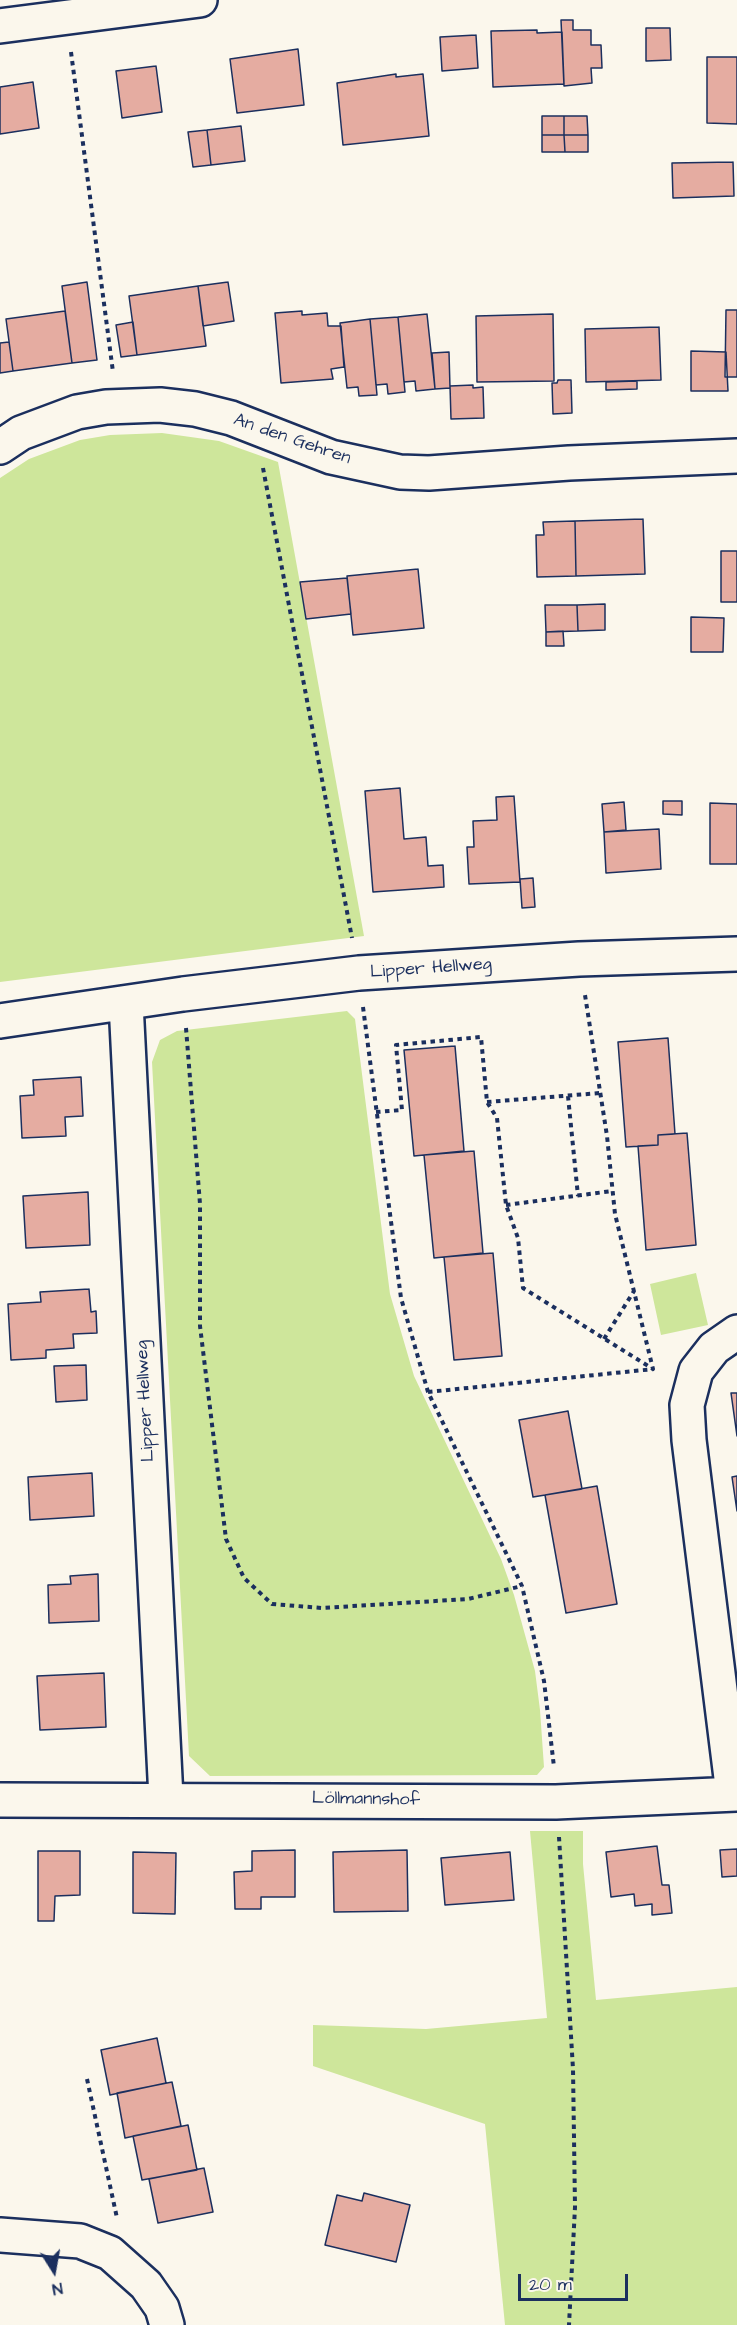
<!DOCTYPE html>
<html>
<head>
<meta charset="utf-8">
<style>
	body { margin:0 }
	#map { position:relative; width:737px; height:2325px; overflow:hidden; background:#fbf7ec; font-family:"Architects Daughter",sans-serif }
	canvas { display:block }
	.north { position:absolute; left:24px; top:2241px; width:60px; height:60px; -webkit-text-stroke:4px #fbf7ec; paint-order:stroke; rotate:169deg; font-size:16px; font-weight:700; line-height:24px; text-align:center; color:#1b2f5e }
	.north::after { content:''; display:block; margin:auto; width:21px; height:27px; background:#1b2f5e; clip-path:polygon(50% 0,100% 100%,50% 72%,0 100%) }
	.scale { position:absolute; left:518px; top:2274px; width:110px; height:27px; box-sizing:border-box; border:3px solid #1b2f5e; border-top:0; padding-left:8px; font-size:18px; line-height:21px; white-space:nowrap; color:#1b2f5e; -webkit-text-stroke:4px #fbf7ec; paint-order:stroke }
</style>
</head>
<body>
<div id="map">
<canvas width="737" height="2325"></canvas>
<div class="north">N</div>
<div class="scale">20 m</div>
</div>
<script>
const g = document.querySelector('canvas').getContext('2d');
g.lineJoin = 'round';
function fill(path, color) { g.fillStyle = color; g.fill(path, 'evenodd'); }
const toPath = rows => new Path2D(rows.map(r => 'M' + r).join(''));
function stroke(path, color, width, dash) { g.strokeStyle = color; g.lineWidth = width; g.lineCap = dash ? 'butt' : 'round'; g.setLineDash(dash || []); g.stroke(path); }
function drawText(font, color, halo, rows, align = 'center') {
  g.font = font + ' "Architects Daughter",sans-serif'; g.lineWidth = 5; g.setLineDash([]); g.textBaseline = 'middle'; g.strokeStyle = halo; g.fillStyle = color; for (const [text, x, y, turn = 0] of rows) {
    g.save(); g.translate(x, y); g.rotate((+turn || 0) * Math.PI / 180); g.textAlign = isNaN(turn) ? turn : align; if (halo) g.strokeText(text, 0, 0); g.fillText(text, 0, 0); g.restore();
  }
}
const green = toPath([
	[162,433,219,441,278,462,364,936,0,982,0,478,29,459,80,440,110,435],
	[347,1011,355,1019,390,1294,414,1376,501,1559,514,1595,535,1671,540,1710,544,1767,537,1775,210,1776,189,1756,152,1062,160,1040,177,1031],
	[696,1273,708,1325,661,1335,650,1284],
	[530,1831,583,1831,583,1864,596,2000,737,1987,737,2325,505,2325,485,2124,313,2066,313,2025,426,2029,547,2018]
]);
const building = toPath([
	[561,20,573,20,573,30,591,30,591,45,601,45,602,68,591,68,592,83,564,86,561,20],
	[646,28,670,28,671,60,646,61,646,28],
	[537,30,537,33,562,32,564,84,493,87,491,31,537,30],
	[476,35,478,68,442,71,440,37,476,35],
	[298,49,304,105,237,113,230,59,298,49],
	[707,57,737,57,737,124,707,123,707,57],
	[156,66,162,112,122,118,116,71,156,66],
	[396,74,396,77,423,74,429,136,343,145,337,83,396,74],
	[33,82,39,128,0,134,0,87,33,82],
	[542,116,564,116,564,135,542,135,542,116],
	[564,116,587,116,588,135,564,135,564,116],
	[241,126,245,161,211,165,207,130,241,126],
	[207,130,211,165,193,167,188,132,207,130],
	[542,135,564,135,565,152,542,152,542,135],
	[564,135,588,135,588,152,565,152,564,135],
	[733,162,734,196,673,198,672,163,733,162],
	[87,282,97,360,72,363,62,286,87,282],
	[228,282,234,321,203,326,198,286,228,282],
	[198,286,206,346,137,355,129,296,198,286],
	[726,310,737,310,737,377,725,377,726,310],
	[65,311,72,363,13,371,6,319,65,311],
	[302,311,302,315,327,313,328,326,341,326,344,367,331,369,333,379,281,383,275,313,302,311],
	[427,314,435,389,416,391,415,381,404,382,398,317,427,314],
	[553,314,554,381,477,382,476,316,553,314],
	[398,317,405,392,388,394,387,384,376,385,370,319,398,317],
	[370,319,377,395,359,396,358,387,347,388,340,323,370,319],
	[133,322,137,355,121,357,116,325,133,322],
	[659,327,661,380,586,382,585,329,659,327],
	[9,342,13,371,0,373,0,343,9,342],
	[691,351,726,352,728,391,691,391,691,351],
	[449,352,450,388,435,389,432,353,449,352],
	[558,380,571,380,572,413,553,414,552,383,557,383,558,380],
	[637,381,637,389,606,390,606,382,637,381],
	[473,385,473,388,483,387,484,418,451,419,450,386,473,385],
	[643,519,645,574,576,576,575,521,643,519],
	[575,521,576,576,537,577,536,535,544,535,543,522,575,521],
	[721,551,737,551,737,602,721,602,721,551],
	[418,569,424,628,353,635,347,576,418,569],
	[347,578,351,614,306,619,300,582,347,578],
	[605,604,605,630,578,631,577,605,605,604],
	[545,605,577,605,578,631,546,632,545,605],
	[691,617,724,618,723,652,691,652,691,617],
	[563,631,564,646,546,646,546,632,563,631],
	[400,788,404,839,426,837,428,866,443,865,444,887,373,892,365,791,400,788],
	[514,796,520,882,469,884,467,847,474,847,473,821,497,820,496,797,514,796],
	[663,801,682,801,682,815,663,814,663,801],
	[624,802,626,830,604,832,602,804,624,802],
	[710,803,737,804,737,864,710,864,710,803],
	[659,829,661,869,606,873,604,832,659,829],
	[533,878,535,907,522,908,520,879,533,878],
	[668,1038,675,1134,658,1135,658,1145,626,1147,618,1042,668,1038],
	[455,1046,464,1151,414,1156,404,1050,455,1046],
	[81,1077,83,1116,65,1117,66,1136,22,1138,20,1096,34,1095,33,1080,81,1077],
	[687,1133,696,1245,646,1250,638,1146,658,1145,658,1135,687,1133],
	[474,1151,483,1253,434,1258,424,1155,474,1151],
	[88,1192,90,1245,26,1248,23,1196,88,1192],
	[493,1253,502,1356,454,1360,444,1257,493,1253],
	[89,1289,91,1312,96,1311,97,1333,73,1334,74,1348,46,1350,46,1358,11,1360,8,1304,41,1302,40,1292,89,1289],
	[86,1365,87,1400,56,1402,54,1366,86,1365],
	[731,1393,737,1393,737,1436,731,1393],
	[568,1411,582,1489,533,1497,519,1420,568,1411],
	[92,1473,94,1516,30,1520,28,1477,92,1473],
	[737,1476,737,1511,732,1477,737,1476],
	[597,1486,617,1604,566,1613,545,1495,597,1486],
	[98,1574,99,1621,49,1623,48,1585,71,1584,70,1576,98,1574],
	[104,1673,106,1727,40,1730,37,1676,104,1673],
	[657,1846,662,1885,669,1885,672,1913,652,1915,652,1904,635,1906,634,1894,611,1897,606,1852,657,1846],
	[737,1849,737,1876,722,1877,720,1850,737,1849],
	[295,1850,295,1897,261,1897,261,1909,235,1909,234,1872,252,1871,252,1851,295,1850],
	[407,1850,408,1911,334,1912,333,1852,407,1850],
	[38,1851,80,1851,80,1895,55,1896,54,1921,38,1921,38,1851],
	[133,1852,176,1853,175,1914,133,1913,133,1852],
	[510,1852,514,1900,445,1905,441,1858,510,1852],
	[157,2038,166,2083,110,2095,101,2050,157,2038],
	[172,2082,181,2126,125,2138,117,2093,172,2082],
	[188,2125,197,2170,142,2180,133,2136,188,2125],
	[204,2168,213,2212,158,2223,149,2179,204,2168],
	[364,2193,410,2205,396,2262,325,2245,337,2195,362,2201,364,2193]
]);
const path = toPath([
	[71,52,113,372],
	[263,468,352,938],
	[363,1007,401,1298,428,1392,522,1586,544,1681,554,1767],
	[186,1028,200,1204,200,1326,226,1539,244,1578,272,1604,322,1608,468,1599,522,1586],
	[568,1096,578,1196],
	[487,1102,600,1093],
	[376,1112,402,1110,396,1045,481,1037,487,1102,497,1118,506,1205,518,1238,523,1288,653,1369,615,1214,607,1136,585,995],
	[506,1205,612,1191],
	[604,1339,634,1291],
	[428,1392,654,1369],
	[559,1837,573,2069,575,2207,569,2325],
	[87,2079,117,2218]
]);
const minor = toPath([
	[0,26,200,0],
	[0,447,21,433,77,412,106,407,160,405,195,409,231,418,331,457,400,472,429,473,569,463,737,456],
	[126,1003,166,1798],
	[0,1021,183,994,359,973,579,959,737,954],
	[733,1794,689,1440,687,1405,696,1371,714,1348,737,1332],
	[0,1800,556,1802,737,1794],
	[0,2235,80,2241,110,2253,146,2285,162,2308,167,2325]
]);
const streetNames = [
	["An den Gehren",292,440,19],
	["Lipper Hellweg",431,969,-4],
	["Lipper Hellweg",146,1401,-93],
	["Löllmannshof",366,1800,1]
];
fill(green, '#cee69b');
fill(building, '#e5aca1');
stroke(building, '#1b2f5e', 1.5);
stroke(minor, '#1b2f5e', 38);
stroke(path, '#1b2f5e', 4, [4.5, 4.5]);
stroke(minor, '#fbf7ec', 33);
drawText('18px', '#1b2f5e', '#fbf7ec', streetNames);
</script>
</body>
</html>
